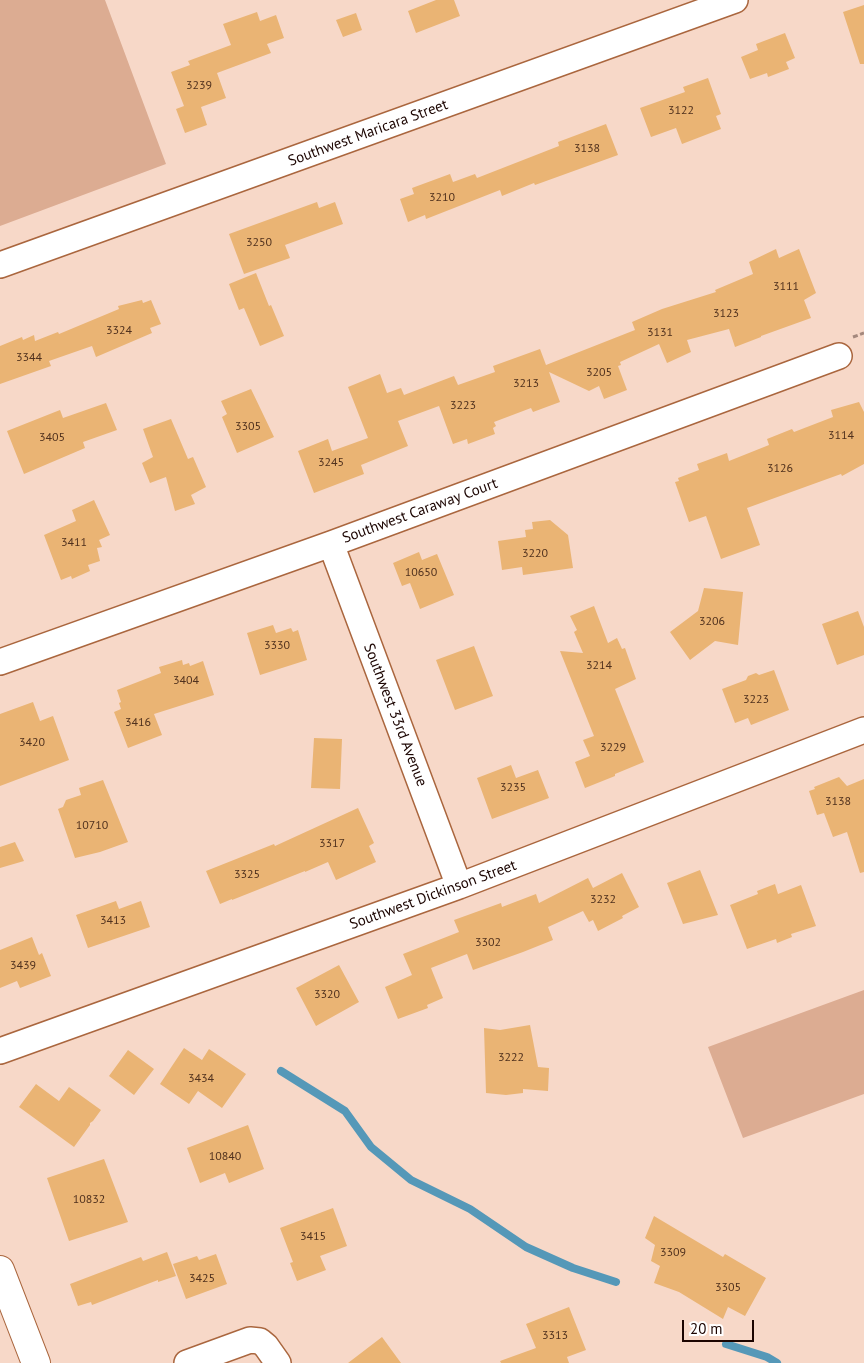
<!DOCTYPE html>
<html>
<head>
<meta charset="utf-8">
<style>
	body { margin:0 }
	#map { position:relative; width:864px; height:1363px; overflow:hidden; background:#f7d8c8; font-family:"PT Sans",sans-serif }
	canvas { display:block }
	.scale { position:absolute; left:682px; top:1320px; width:72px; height:22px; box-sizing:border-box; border:2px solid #1b0400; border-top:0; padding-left:6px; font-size:15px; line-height:18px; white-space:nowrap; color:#1b0400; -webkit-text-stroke:4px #fff; paint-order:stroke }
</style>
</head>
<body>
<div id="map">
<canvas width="864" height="1363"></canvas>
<div class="scale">20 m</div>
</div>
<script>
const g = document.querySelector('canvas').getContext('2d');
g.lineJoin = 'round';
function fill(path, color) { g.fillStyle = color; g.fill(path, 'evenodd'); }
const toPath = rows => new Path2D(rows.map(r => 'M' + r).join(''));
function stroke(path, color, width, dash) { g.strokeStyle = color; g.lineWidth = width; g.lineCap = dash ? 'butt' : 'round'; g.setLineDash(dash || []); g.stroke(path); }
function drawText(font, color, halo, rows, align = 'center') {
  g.font = font + ' "PT Sans",sans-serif'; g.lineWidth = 4.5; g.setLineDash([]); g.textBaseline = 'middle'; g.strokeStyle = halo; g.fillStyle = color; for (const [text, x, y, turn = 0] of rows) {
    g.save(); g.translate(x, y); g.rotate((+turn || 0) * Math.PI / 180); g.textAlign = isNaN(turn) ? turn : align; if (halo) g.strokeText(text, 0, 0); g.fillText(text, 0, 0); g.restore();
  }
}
const green = toPath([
	[0,0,105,0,166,164,0,226],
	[864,990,864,1094,743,1138,708,1047]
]);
const stream = toPath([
	[281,1071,345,1111,371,1147,411,1180,470,1209,526,1247,573,1268,616,1282],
	[726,1344,767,1357,777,1363]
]);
const building = toPath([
	[436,0,454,0,460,16,416,33,408,11],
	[864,5,864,64,860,64,843,12],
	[257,12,260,21,276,15,284,38,267,44,271,53,217,73,226,98,201,107,207,125,185,133,176,109,184,106,171,72,190,65,188,61,231,45,223,24],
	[356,13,362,30,343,37,336,20],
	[785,33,795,58,786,62,789,69,768,77,767,73,750,79,741,57,758,50,756,44],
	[708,78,721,114,716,116,721,129,682,144,676,128,651,137,640,108,685,92,683,87],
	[606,124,618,155,535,185,534,183,502,196,500,190,426,219,425,215,408,222,400,199,414,194,412,188,450,174,453,182,475,174,477,178,559,146,558,142],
	[317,202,319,208,335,202,343,224,285,245,290,258,244,274,229,234],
	[776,249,779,258,799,249,816,293,804,300,811,318,761,336,761,337,735,347,729,329,687,340,691,352,667,363,659,344,620,362,621,365,618,366,627,390,604,399,599,386,589,391,549,372,560,402,533,412,531,408,494,422,496,426,493,428,495,434,468,444,467,439,453,444,439,406,398,421,408,446,361,465,364,474,314,493,298,451,328,439,332,451,368,438,348,387,380,374,387,393,401,388,404,395,454,376,458,385,495,372,493,366,540,349,546,365,635,330,632,322,662,309,716,292,715,290,753,274,749,262],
	[256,273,269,306,271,305,284,336,260,346,244,308,239,310,229,284],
	[142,300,143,303,151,300,161,324,150,328,152,333,96,357,92,346,49,361,51,366,0,384,0,346,22,337,23,340,34,335,35,341,58,332,59,334,119,309,118,306],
	[251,389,274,437,237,453,222,417,227,414,221,401],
	[859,402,864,412,864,464,842,476,841,474,747,508,760,545,721,559,706,516,689,522,675,482,679,481,678,478,699,470,697,464,727,453,729,461,769,445,767,439,792,429,794,432,833,417,831,410],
	[106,403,117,430,83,442,85,448,24,474,7,431,60,410,63,418],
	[171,419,188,459,193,457,206,487,191,495,195,504,175,511,166,477,150,483,142,463,153,457,143,429],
	[94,500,110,535,99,540,102,547,97,548,100,561,88,565,90,571,72,579,71,576,61,580,44,535,76,521,72,510],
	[550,520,568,535,573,568,523,575,522,567,502,570,498,541,526,537,525,530,533,529,532,522],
	[419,552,422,560,437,554,454,595,420,609,410,583,402,586,393,563],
	[704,588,743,592,738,645,715,641,690,660,670,632,698,611],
	[594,606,608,643,617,638,622,649,625,648,636,679,615,689,644,762,615,774,615,776,585,788,575,762,590,756,583,740,594,736,560,651,583,653,574,632,577,630,570,616],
	[858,611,864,627,864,655,837,665,822,624],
	[273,625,276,633,291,628,293,632,298,630,307,660,260,675,247,633],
	[474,646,493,696,455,710,436,660],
	[182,660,183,665,189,663,190,666,203,661,214,695,154,714,162,735,128,748,114,712,121,709,119,703,121,702,117,690,161,673,159,667],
	[774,670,789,710,751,725,748,718,735,723,722,689,746,680,748,676,756,673,759,675],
	[33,702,40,721,53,716,69,760,0,786,0,714],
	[314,738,342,739,340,789,311,788],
	[511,765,516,778,538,770,549,798,492,819,477,778],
	[839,777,847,786,864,779,864,872,860,873,847,832,833,837,824,813,817,815,809,791,815,789,814,787],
	[103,780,128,842,100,852,75,858,58,809,63,807,66,800,81,795,79,788],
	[358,808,374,843,369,846,376,862,336,880,328,862,305,872,305,871,232,900,232,899,220,904,206,871,274,844,275,846],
	[15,842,24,861,0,868,0,847],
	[700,870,718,915,683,924,667,883],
	[622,873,639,907,622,916,623,918,598,931,593,920,589,922,583,911,548,927,553,940,523,952,473,970,467,954,431,968,443,998,427,1005,428,1008,398,1019,385,987,412,975,403,954,459,932,454,920,501,903,502,907,536,894,539,903,588,878,593,888],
	[775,884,778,894,801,885,816,926,791,934,792,937,777,943,776,939,747,949,730,905,758,894,757,891],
	[116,901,119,909,141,901,150,927,88,948,76,915],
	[32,937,39,955,42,953,51,976,20,988,17,981,0,988,0,950],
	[339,965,359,1002,316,1026,296,988],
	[530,1025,538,1067,549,1068,548,1091,523,1089,523,1093,506,1095,486,1093,484,1028,500,1030],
	[184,1048,202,1060,209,1049,246,1074,222,1108,198,1091,189,1104,160,1084],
	[128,1050,154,1069,134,1095,109,1076],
	[36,1084,59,1101,69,1087,101,1110,93,1121,90,1123,90,1125,74,1147,19,1107],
	[248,1125,264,1169,229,1183,225,1173,200,1183,187,1148],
	[104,1159,128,1222,69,1241,47,1178],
	[333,1208,347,1246,320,1256,326,1270,297,1281,290,1263,293,1262,280,1228],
	[654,1216,723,1257,725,1254,766,1278,745,1316,728,1307,723,1319,679,1292,654,1283,660,1266,651,1261,655,1245,645,1238],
	[167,1252,176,1276,158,1282,158,1280,92,1305,91,1302,78,1306,70,1284,141,1257,143,1261],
	[216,1254,227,1284,186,1299,173,1264,197,1256,199,1260],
	[569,1307,586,1350,567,1357,569,1363,501,1363,500,1361,536,1348,526,1324],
	[382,1337,401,1363,348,1363]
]);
const path = toPath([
	[853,337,864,333]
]);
const minor = toPath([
	[0,265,735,0],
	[331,544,459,886],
	[0,662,331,544,839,356],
	[0,1051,459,886,864,730],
	[187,1363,250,1340,260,1341,266,1346,278,1363]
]);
const tertiary = toPath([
	[0,1270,36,1363]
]);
const numberNames = [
	["3239",199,86],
	["3122",681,111],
	["3138",587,149],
	["3210",442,198],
	["3250",259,243],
	["3111",786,287],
	["3123",726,314],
	["3324",119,331],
	["3131",660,333],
	["3344",29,358],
	["3205",599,373],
	["3213",526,384],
	["3223",463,406],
	["3305",248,427],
	["3114",841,436],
	["3405",52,438],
	["3245",331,463],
	["3126",780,469],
	["3411",74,543],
	["3220",535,554],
	["10650",421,573],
	["3206",712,622],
	["3330",277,646],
	["3214",599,666],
	["3404",186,681],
	["3223",756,700],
	["3416",138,723],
	["3420",32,743],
	["3229",613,748],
	["3235",513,788],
	["3138",838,802],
	["10710",92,826],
	["3317",332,844],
	["3325",247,875],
	["3232",603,900],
	["3413",113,921],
	["3302",488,943],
	["3439",23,966],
	["3320",327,995],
	["3222",511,1058],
	["3434",201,1079],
	["10840",225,1157],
	["10832",89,1200],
	["3415",313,1237],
	["3309",673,1253],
	["3425",202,1279],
	["3305",728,1288],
	["3313",555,1336]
];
const streetNames = [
	["Southwest Maricara Street",368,133,-20],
	["Southwest Caraway Court",420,511,-20],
	["Southwest 33rd Avenue",395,715,69],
	["Southwest Dickinson Street",433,895,-20]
];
fill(green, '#dcac92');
stroke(stream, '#5598b8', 8);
fill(building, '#eab474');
stroke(minor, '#aa663e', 28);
stroke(tertiary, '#aa663e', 30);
stroke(path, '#a4887d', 3, [5, 2.5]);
stroke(minor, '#fff', 25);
stroke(tertiary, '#fff', 28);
drawText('12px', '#4f301d', null, numberNames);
drawText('15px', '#1b0400', '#fff', streetNames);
</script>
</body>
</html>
